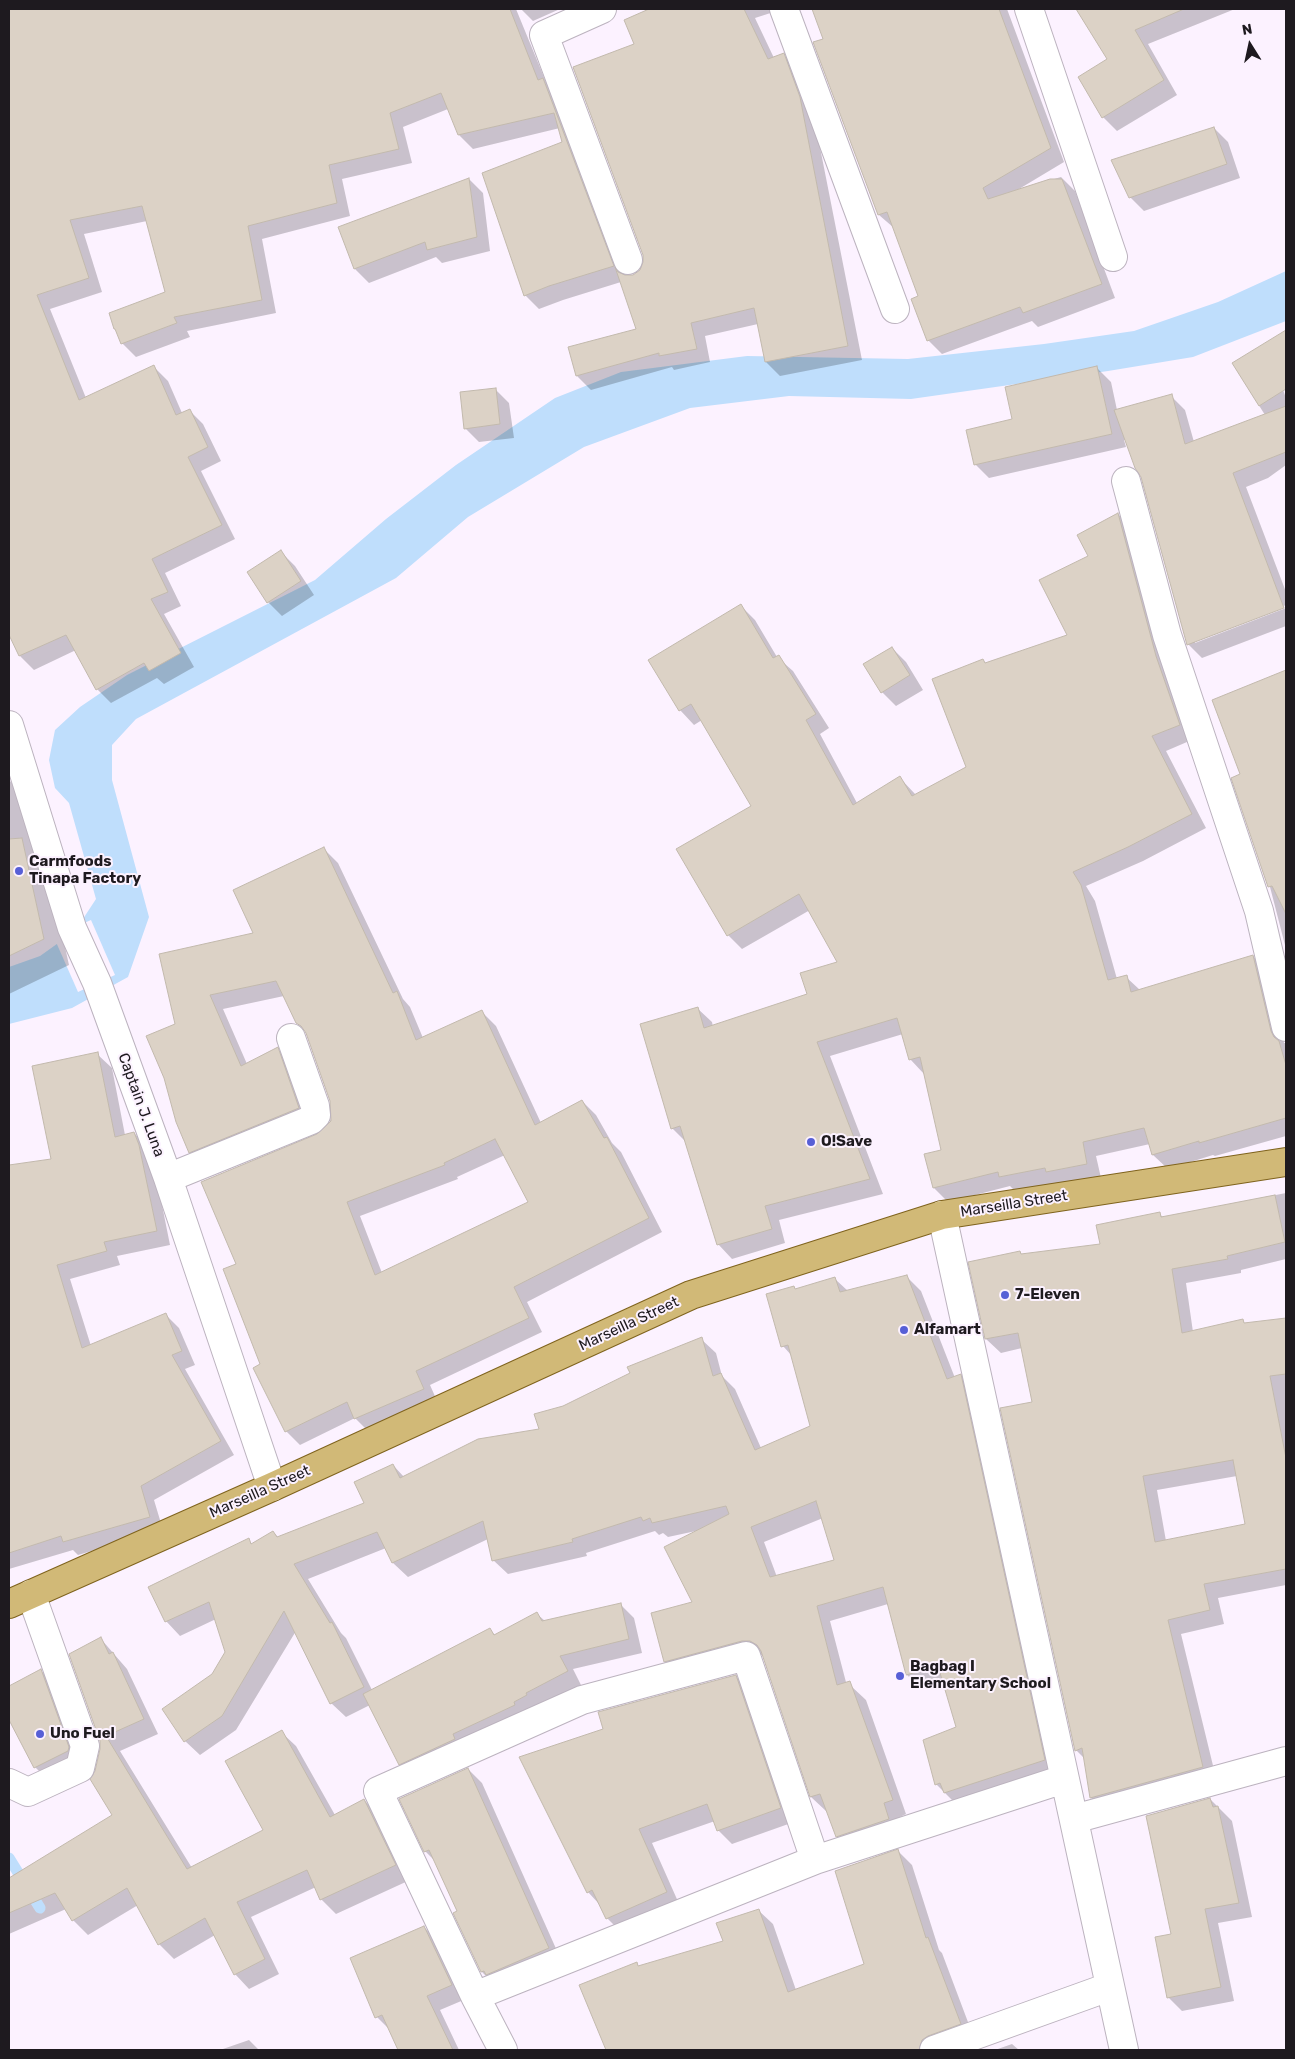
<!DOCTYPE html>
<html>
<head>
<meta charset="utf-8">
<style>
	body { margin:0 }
	#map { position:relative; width:1295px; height:2059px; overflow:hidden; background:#fcf2ff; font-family:Rubik,sans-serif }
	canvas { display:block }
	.frame { position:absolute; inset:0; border:10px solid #1e1a1f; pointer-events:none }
	.north { position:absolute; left:1225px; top:20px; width:50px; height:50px; -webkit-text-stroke:4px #fcf2ff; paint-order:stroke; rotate:350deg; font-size:14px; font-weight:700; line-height:20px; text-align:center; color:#1e1a1f }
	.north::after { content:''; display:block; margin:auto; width:18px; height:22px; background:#1e1a1f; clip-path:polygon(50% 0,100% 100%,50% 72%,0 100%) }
</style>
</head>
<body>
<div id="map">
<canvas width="1295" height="2059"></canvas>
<div class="frame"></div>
<div class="north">N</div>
</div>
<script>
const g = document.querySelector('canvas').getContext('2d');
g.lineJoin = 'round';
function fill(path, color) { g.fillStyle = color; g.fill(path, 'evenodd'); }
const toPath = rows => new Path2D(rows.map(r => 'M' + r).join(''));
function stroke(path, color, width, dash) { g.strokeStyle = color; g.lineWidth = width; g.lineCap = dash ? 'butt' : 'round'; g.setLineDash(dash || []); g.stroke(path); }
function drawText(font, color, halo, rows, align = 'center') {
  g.font = font + ' Rubik,sans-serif'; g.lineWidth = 4; g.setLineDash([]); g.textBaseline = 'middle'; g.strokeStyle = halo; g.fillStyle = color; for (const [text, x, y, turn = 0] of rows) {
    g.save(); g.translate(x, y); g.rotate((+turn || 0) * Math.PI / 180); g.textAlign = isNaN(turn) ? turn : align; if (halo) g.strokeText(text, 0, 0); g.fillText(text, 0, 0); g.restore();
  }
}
const water = toPath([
	[1286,271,1286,321,1193,357,1108,371,911,399,789,396,690,408,584,447,468,517,396,578,136,719,112,745,112,780,149,917,128,977,72,1008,9,1024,9,967,40,956,75,931,96,899,69,803,55,788,49,760,55,730,80,707,127,675,315,580,386,519,456,465,555,398,621,372,747,356,908,359,1044,344,1134,331,1218,302]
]);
const pier = toPath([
	[91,920,115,975,78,992,56,942,75,927]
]);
const shadow = toPath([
	[9,9,339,9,343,17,363,9,419,9,425,24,460,9,516,9,546,82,557,93,626,276,634,276,641,270,645,263,636,45,625,20,652,9,783,9,755,18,774,58,783,54,797,69,813,112,862,360,780,376,766,362,758,324,705,336,710,362,674,370,672,367,591,390,577,376,637,330,621,282,563,300,539,309,525,295,564,143,560,128,473,149,459,135,448,109,403,127,412,163,342,179,350,216,262,239,276,313,187,331,190,337,136,357,122,343,166,293,147,221,84,234,102,292,50,309,86,398,154,367,168,381,182,413,189,410,203,424,221,461,201,471,235,539,165,573,181,606,164,614,194,667,164,684,157,678,111,703,97,689,76,650,34,670,20,656,9,632,9,385,18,382,9,359],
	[521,9,560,9,533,21],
	[813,9,1007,9,1064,162,1019,189,1061,177,1075,191,1115,298,1038,327,1032,321,942,354,928,340,920,297,894,228,879,215,815,43,824,39],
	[1077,9,1235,9,1148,44,1177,95,1117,131,1103,117,1109,60],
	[1214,128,1228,142,1240,178,1144,211,1130,197],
	[469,179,483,193,490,251,442,263,436,257,369,283,355,269,339,228],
	[1273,362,1286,398,1286,465,1268,478,1246,487,1286,592,1286,605,1195,640,1195,643,1286,608,1286,626,1202,658,1188,644,1142,476,1126,440,1124,440,1126,447,989,478,975,464,1014,420,1097,368,1111,382,1117,410,1171,396,1185,410,1194,442,1265,415,1233,364],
	[495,389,509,403,514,438,479,442,465,428],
	[1118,514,1132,528,1194,739,1166,751,1206,828,1143,861,1086,886,1095,901,1117,979,1126,977,1140,990,1253,956,1267,971,1284,1043,1286,1043,1286,1136,1215,1156,1213,1155,1168,1169,1153,1155,1150,1144,1096,1156,1101,1178,1061,1186,1058,1183,1015,1191,1010,1186,948,1202,934,1188,942,1151,924,1074,910,1059,903,1034,830,1056,883,1194,779,1220,785,1243,732,1259,718,1244,686,1142,672,1128,697,1008,712,1022,713,1027,808,995,839,962,810,910,742,949,728,935,753,806,702,720,694,725,680,710,741,606,755,620,777,657,793,671,829,728,820,734,857,803,900,778,916,795,968,768,983,660,986,664,1069,636,1090,556],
	[281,552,295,566,314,595,282,616,268,602],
	[892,648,906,662,923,690,896,706,882,692],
	[1286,672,1286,949,1270,887,1233,779,1242,775,1213,701],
	[9,780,24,795,39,830,69,965,9,994],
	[324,849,338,863,403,999,410,1007,423,1038,482,1012,496,1026,541,1123,582,1101,596,1115,612,1143,621,1152,662,1232,527,1302,542,1332,430,1385,438,1403,369,1432,355,1418,300,1445,286,1431,261,1365,237,1264,318,1136,328,1126,333,1114,331,1100,307,1033,297,1023,284,996,223,1009,247,1064,278,1049,291,1063,312,1122,204,1166,190,1152,176,1025,255,934],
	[505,1155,530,1202,382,1273,360,1216,458,1179,457,1177],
	[97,1054,112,1068,125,1135,134,1133,148,1147,153,1160,170,1245,117,1256,120,1265,70,1279,91,1346,165,1314,179,1328,195,1365,185,1369,234,1455,154,1500,163,1530,78,1555,73,1550,9,1569,9,1166,53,1160],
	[1286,1193,1286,1259,1241,1270,1241,1273,1186,1283,1193,1332,1242,1321,1246,1324,1286,1319,1286,1585,1218,1598,1224,1624,1181,1634,1217,1782,1106,1812,1091,1798,1085,1759,1076,1750,1034,1403,1022,1348,1001,1353,986,1339,1020,1252,1022,1255,1101,1246,1159,1214,1163,1217],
	[1237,1476,1247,1525,1166,1541,1157,1490],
	[907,1277,921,1291,955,1378,960,1376,975,1390,1059,1775,959,1807,936,1784,958,1728,945,1683,922,1689,907,1675,888,1604,830,1621,847,1686,851,1686,866,1700,906,1814,898,1818,903,1834,851,1851,837,1836,827,1810,826,1811,811,1797,763,1655,757,1655,679,1676,665,1661,694,1603,696,1531,668,1537,663,1533,659,1535,655,1531,586,1553,587,1556,508,1574,493,1560,488,1539,408,1577,393,1563,386,1548,308,1579,341,1633,346,1638,372,1690,490,1630,495,1635,537,1614,545,1621,620,1604,634,1618,642,1653,573,1669,581,1685,414,1778,400,1764,370,1705,346,1717,331,1703,296,1631,236,1730,200,1755,185,1741,213,1675,227,1652,216,1619,180,1636,166,1621,248,1540,253,1545,273,1532,279,1538,366,1504,393,1465,404,1477,540,1430,564,1407,701,1339,716,1353,722,1376,735,1389,761,1448,811,1427,792,1356,783,1346,793,1287,796,1290,835,1279,848,1291],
	[823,1518,836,1561,777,1577,764,1542],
	[101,1639,127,1669,158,1734,120,1751,192,1868,265,1830,281,1732,296,1746,335,1815,364,1800,379,1815,410,1880,336,1914,321,1899,316,1887,251,1917,279,1974,249,1989,235,1974,215,1935,174,1959,159,1944,138,1905,88,1935,73,1920,66,1909,9,1934,9,1874,10,1878,114,1815,96,1772,102,1750],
	[41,1671,48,1677,75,1755,42,1774,35,1767,9,1717,9,1688],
	[736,1676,750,1690,794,1822,732,1844,718,1830,715,1821,652,1843,680,1906,621,1932,607,1918,600,1905,588,1892,605,1730],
	[468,1769,482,1783,562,1962,496,1986,482,1972,455,1914,459,1912,436,1862,425,1851],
	[1210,1799,1232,1821,1252,1917,1218,1923,1234,2001,1182,2011,1168,1997,1173,1935],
	[898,1851,912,1865,939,1950,942,1953,974,2038,941,2050,607,2050,581,1986,636,1964,639,1967,724,1942,758,1910,773,1924,796,1990,866,1964],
	[424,1927,438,1941,466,1999,440,2010,459,2050,399,2050,391,2031,377,2017],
	[249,2040,259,2050,220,2050],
	[1012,2044,1019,2050,995,2050]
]);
const stream = toPath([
	[9,1858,40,1908]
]);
const building = toPath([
	[9,9,510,9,538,80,543,78,614,266,549,286,524,296,482,173,562,142,554,113,458,135,441,93,390,113,399,149,329,165,337,203,248,226,262,300,174,317,177,323,121,344,115,329,114,329,109,313,165,292,142,206,70,220,89,278,37,295,79,400,154,365,176,415,190,409,208,447,188,457,222,525,152,559,168,592,151,599,181,653,149,671,144,663,96,690,66,635,19,656,9,635,9,9],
	[649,9,744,9,768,59,784,53,800,97,848,346,765,362,754,308,691,323,697,349,659,356,659,353,576,376,568,347,636,329,615,267,618,272,625,275,633,275,640,270,643,262,643,255,573,67,634,44,624,20,649,9],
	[812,9,999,9,1051,148,983,188,988,199,1050,179,1062,179,1102,284,1023,313,1020,307,927,341,911,299,918,296,887,212,878,215,813,42,823,39,812,9],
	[1076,9,1184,9,1135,30,1164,80,1102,118,1078,77,1107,59,1076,9],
	[1214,127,1227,164,1129,198,1111,160,1214,127],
	[469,178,477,237,427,250,425,242,354,269,338,227,469,178],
	[1286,330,1286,389,1259,406,1232,363,1286,330],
	[1097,366,1112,434,974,465,966,430,1012,419,1005,387,1097,366],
	[496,388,500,424,464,429,460,392,496,388],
	[1172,394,1185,444,1286,406,1286,452,1233,473,1284,608,1187,645,1141,477,1135,468,1114,410,1172,394],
	[1118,513,1156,656,1180,725,1152,736,1192,814,1128,847,1073,872,1081,885,1108,980,1127,975,1131,992,1253,955,1271,1031,1274,1037,1279,1041,1286,1065,1286,1118,1199,1143,1199,1141,1152,1155,1144,1128,1083,1142,1087,1164,1046,1172,1045,1168,999,1177,998,1172,933,1188,924,1154,941,1150,920,1057,909,1060,897,1018,817,1042,870,1179,765,1206,772,1229,717,1245,680,1126,671,1129,640,1024,698,1007,704,1028,807,994,800,973,837,962,799,894,727,936,676,849,751,806,691,704,679,711,648,660,741,604,773,658,779,655,816,714,806,720,853,805,900,776,912,796,966,767,932,679,983,659,985,663,1067,635,1039,580,1088,556,1077,535,1118,513],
	[281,550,301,581,267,603,247,572,281,550],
	[892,647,910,675,881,693,863,664,892,647],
	[1286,670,1286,914,1272,886,1268,887,1231,778,1240,774,1212,700,1286,670],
	[22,838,44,939,9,956,9,839,22,838],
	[324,847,393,993,397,991,416,1040,482,1010,535,1125,582,1100,604,1138,607,1137,649,1218,514,1287,529,1318,416,1371,424,1389,354,1419,347,1402,285,1432,253,1368,260,1364,223,1269,236,1264,201,1182,317,1134,331,1121,330,1101,306,1033,301,1026,296,1023,276,981,210,995,241,1066,278,1047,299,1108,189,1153,176,1122,164,1078,146,1036,175,1024,159,954,253,933,233,890,324,847],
	[495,1139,528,1202,375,1275,347,1202,445,1165,444,1163,495,1139],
	[98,1052,115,1137,134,1132,139,1145,157,1231,104,1242,107,1251,57,1265,82,1348,166,1313,182,1351,172,1355,221,1441,141,1486,150,1517,63,1542,61,1536,9,1553,9,1165,51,1159,32,1066,98,1052],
	[1275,1195,1285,1242,1227,1256,1228,1259,1172,1269,1182,1333,1243,1319,1244,1323,1286,1318,1286,1374,1270,1376,1286,1458,1286,1569,1204,1584,1210,1610,1168,1620,1203,1767,1090,1798,1082,1748,1075,1751,1000,1408,1032,1402,1018,1333,985,1339,968,1262,1020,1251,1021,1254,1100,1244,1096,1225,1160,1212,1161,1217,1275,1195],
	[1233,1460,1245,1524,1155,1542,1143,1476,1233,1460],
	[907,1275,947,1379,961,1374,1045,1760,944,1793,940,1783,935,1785,923,1740,956,1727,938,1666,906,1675,883,1587,817,1606,837,1685,850,1681,893,1800,884,1803,889,1819,836,1837,820,1794,810,1797,761,1651,757,1645,750,1641,742,1641,664,1662,651,1613,692,1602,664,1547,729,1514,726,1506,652,1523,650,1518,643,1521,641,1517,572,1539,573,1542,492,1561,483,1521,392,1563,377,1532,294,1564,330,1623,332,1622,364,1687,330,1704,284,1611,222,1716,184,1742,162,1709,212,1674,225,1652,209,1602,165,1622,148,1587,249,1538,251,1544,273,1531,277,1537,364,1503,354,1482,393,1464,400,1478,478,1439,539,1429,534,1414,563,1406,630,1373,627,1367,702,1337,713,1376,721,1373,755,1450,810,1426,788,1345,781,1347,766,1294,794,1286,795,1289,835,1277,840,1292,907,1275],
	[816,1501,834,1560,770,1577,751,1527,816,1501],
	[621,1603,629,1639,560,1656,568,1671,526,1693,527,1695,514,1702,515,1705,453,1734,455,1739,399,1765,363,1694,490,1628,494,1635,537,1612,542,1621,621,1603],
	[101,1637,109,1654,113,1652,144,1719,106,1736,187,1869,263,1830,225,1761,282,1730,330,1817,364,1799,396,1865,320,1900,307,1870,237,1902,265,1959,234,1975,205,1918,158,1945,127,1888,72,1921,55,1893,9,1913,9,1878,112,1815,90,1779,95,1771,100,1749,100,1741,69,1654,101,1637],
	[41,1669,69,1747,68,1751,34,1768,9,1720,9,1686,41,1669],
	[736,1675,781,1808,717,1831,707,1804,639,1829,667,1892,606,1919,592,1890,587,1893,519,1757,603,1729,598,1712,736,1675],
	[468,1768,549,1948,486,1975,484,1971,481,1972,453,1913,457,1911,429,1850,424,1852,399,1799,468,1768],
	[1210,1798,1213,1807,1218,1806,1239,1903,1205,1909,1221,1987,1167,1998,1155,1937,1171,1934,1146,1816,1210,1798],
	[898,1849,926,1938,928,1937,961,2024,928,2036,922,2040,919,2050,606,2050,579,1985,637,1962,638,1966,723,1941,716,1923,759,1909,788,1992,864,1964,835,1871,898,1849],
	[424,1926,452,1985,427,1996,453,2050,398,2050,382,2015,375,2018,350,1958,424,1926]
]);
const minor = toPath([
	[602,9,544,35,628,260],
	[784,9,895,309],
	[1029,9,1113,257],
	[1126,481,1167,635,1259,911,1286,1027],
	[9,725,72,928,97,983,168,1178,272,1487],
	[168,1178,311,1120,316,1115,315,1106,291,1038],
	[942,1215,1124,2050],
	[9,1783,28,1792,80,1768,85,1746,31,1594],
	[1074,1819,1286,1761],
	[815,1860,746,1656,582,1700,378,1791,475,1996,815,1860,1064,1779],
	[475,1996,503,2050],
	[934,2050,1109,1987]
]);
const major = toPath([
	[9,1604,272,1487,691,1295,942,1215,1286,1162]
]);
const markers = [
	[19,871,5,"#575fd6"],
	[811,1142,5,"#575fd6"],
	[1005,1295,5,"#575fd6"],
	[904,1330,5,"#575fd6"],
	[900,1676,5,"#575fd6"],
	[40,1734,5,"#575fd6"]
];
const poiNames = [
	["Carmfoods",29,862],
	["Tinapa Factory",29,879],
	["O!Save",821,1142],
	["7-Eleven",1015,1295],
	["Alfamart",914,1330],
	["Bagbag I",910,1667],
	["Elementary School",910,1684],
	["Uno Fuel",50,1734]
];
const streetNames = [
	["Captain J. Luna",141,1105,70],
	["Marseilla Street",1014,1204,-9],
	["Marseilla Street",629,1324,-25],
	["Marseilla Street",260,1492,-24]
];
fill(water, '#bfdefc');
fill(pier, '#fcf2ff');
fill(shadow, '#0003');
stroke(stream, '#bfdefc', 11);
fill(building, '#dcd2c6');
stroke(building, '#c2b9ad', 1);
stroke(minor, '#bcb3bf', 30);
stroke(major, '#7f631d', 30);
stroke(minor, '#fff', 28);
stroke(major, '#d1b977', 28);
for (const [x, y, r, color] of markers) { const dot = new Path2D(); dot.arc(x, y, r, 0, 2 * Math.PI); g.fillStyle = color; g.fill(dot); stroke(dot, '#fcf2ff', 2); }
drawText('bold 15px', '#1e1a1f', '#fcf2ff', poiNames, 'left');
drawText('15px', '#1e1a1f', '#fcf2ff', streetNames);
</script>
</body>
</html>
